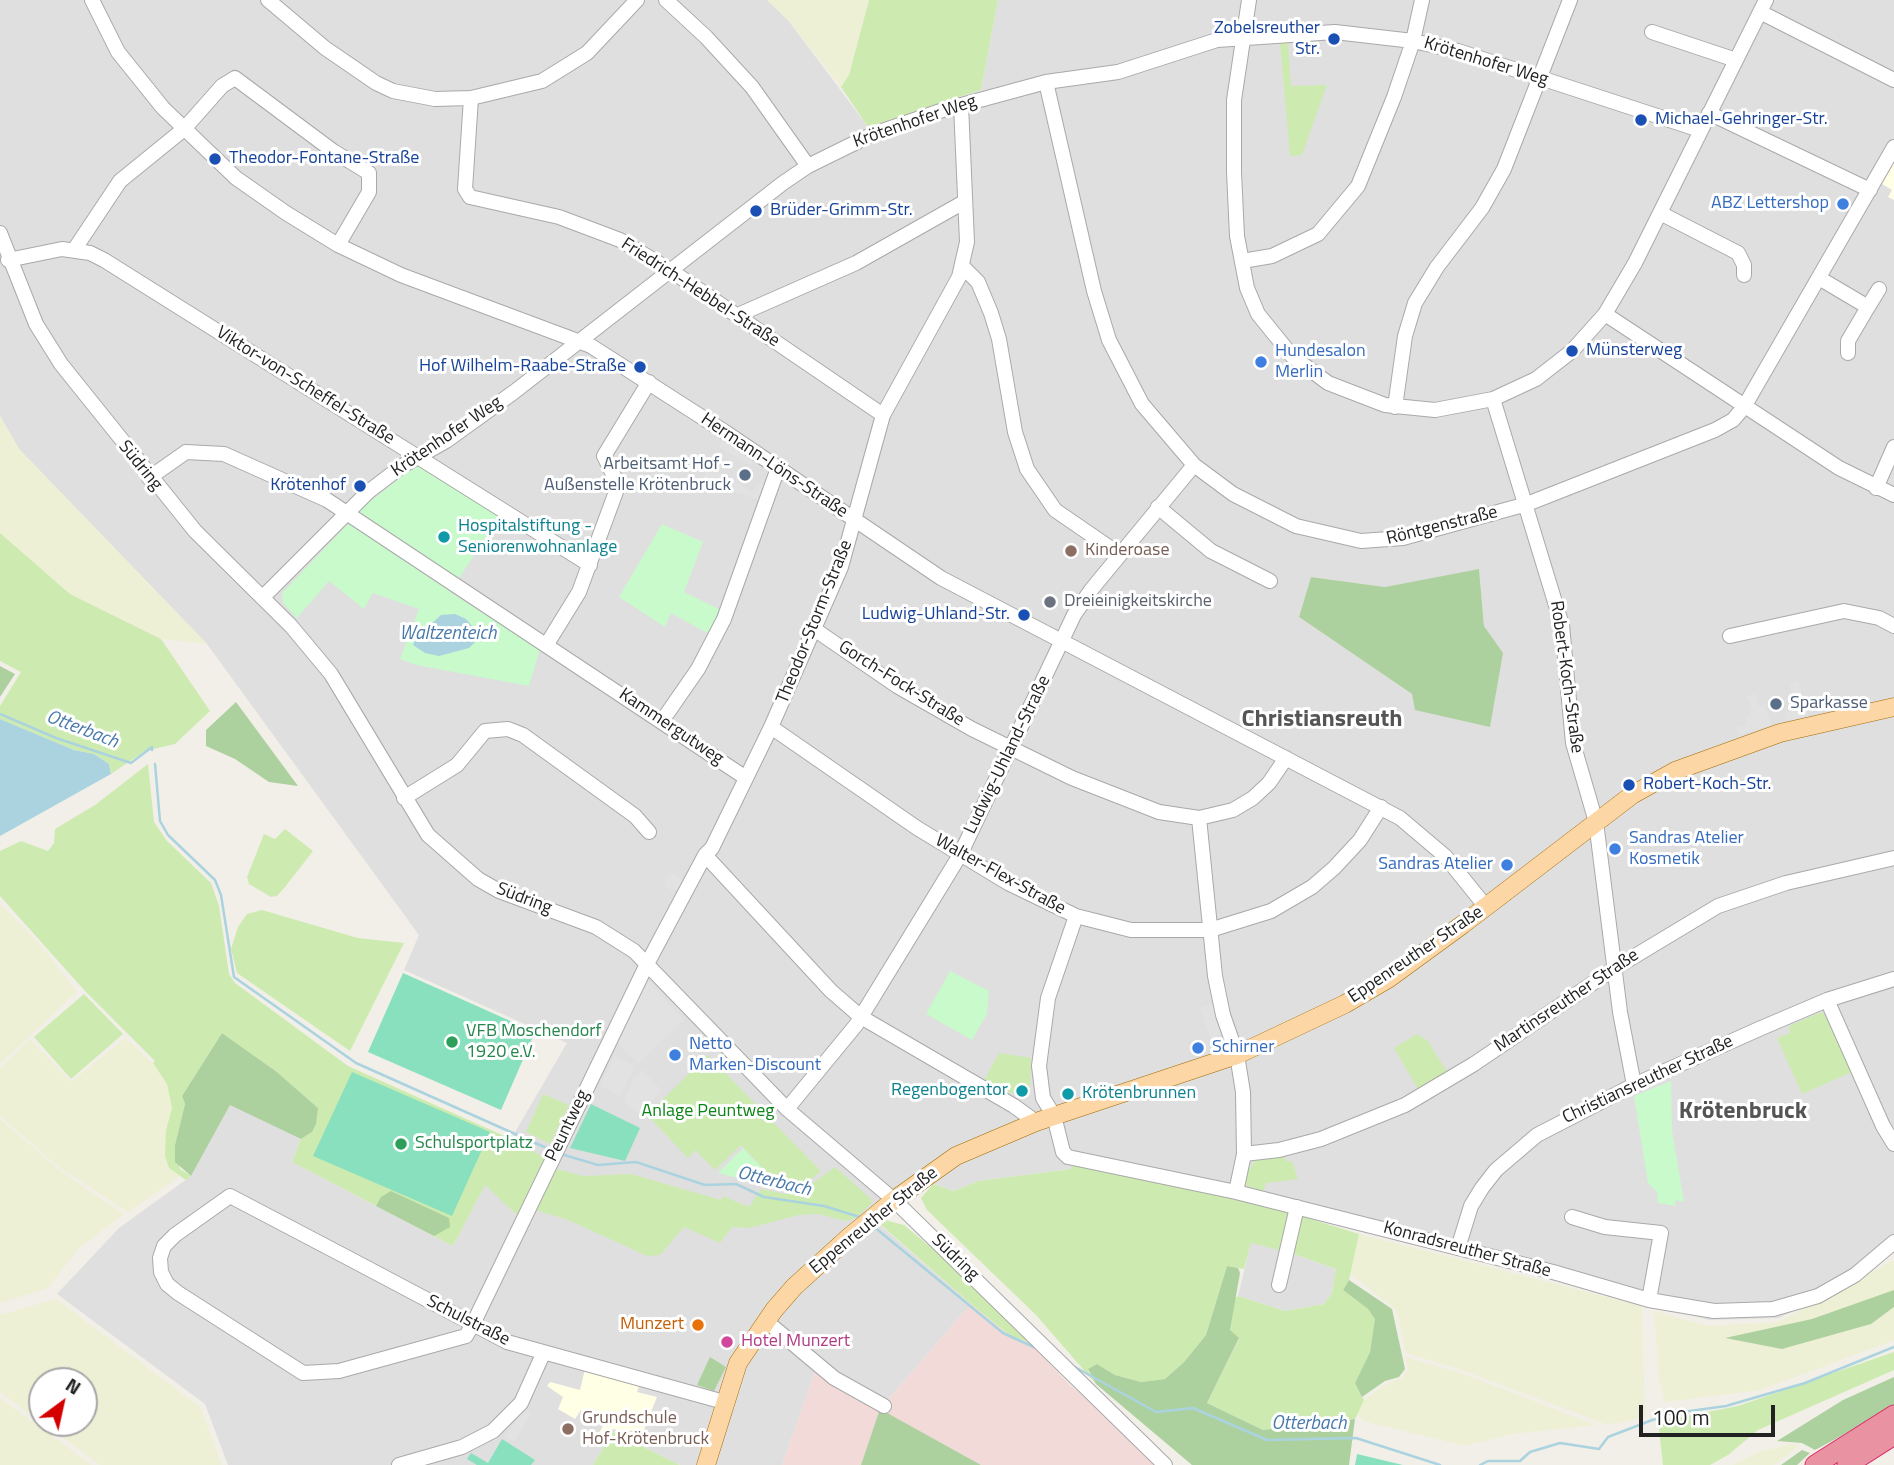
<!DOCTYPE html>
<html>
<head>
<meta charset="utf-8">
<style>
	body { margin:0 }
	#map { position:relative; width:1894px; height:1465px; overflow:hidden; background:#f2efe9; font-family:"Titillium Web",sans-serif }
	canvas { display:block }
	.north { position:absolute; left:28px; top:1367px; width:70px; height:70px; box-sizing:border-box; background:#fff; border:2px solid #a7a7a7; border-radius:50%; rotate:33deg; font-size:19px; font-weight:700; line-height:28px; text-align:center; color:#222 }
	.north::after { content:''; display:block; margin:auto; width:24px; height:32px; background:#d40000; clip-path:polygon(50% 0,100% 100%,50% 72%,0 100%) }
	.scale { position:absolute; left:1639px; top:1405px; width:136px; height:32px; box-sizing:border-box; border:4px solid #222; border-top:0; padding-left:9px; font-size:21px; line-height:24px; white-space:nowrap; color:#222; -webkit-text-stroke:5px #fff; paint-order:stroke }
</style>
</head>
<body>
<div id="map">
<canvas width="1894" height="1465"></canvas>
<div class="north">N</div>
<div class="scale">100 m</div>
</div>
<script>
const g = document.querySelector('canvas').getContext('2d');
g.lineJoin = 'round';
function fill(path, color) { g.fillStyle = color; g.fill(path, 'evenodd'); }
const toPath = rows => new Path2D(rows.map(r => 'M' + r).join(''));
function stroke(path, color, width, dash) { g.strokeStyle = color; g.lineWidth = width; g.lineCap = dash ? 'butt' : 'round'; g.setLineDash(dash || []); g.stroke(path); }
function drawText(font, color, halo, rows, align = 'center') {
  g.font = font + ' "Titillium Web",sans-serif'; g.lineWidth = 6; g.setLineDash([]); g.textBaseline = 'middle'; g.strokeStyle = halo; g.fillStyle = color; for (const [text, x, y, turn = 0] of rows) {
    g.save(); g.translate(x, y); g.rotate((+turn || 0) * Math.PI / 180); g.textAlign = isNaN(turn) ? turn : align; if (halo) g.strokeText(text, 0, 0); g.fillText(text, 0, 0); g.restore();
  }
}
const residential = toPath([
	[0,0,767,0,788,20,868,127,981,90,998,0,1894,0,1894,1252,1832,1292,1779,1318,1709,1320,1299,1210,1291,1253,1336,1269,1332,1293,1324,1304,1285,1311,1238,1296,1251,1243,1071,1169,978,1181,954,1191,933,1184,880,1225,971,1304,886,1402,816,1369,782,1465,680,1465,613,1432,593,1465,228,1465,205,1404,57,1294,119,1228,191,1176,230,1104,301,1139,292,1162,453,1246,485,1184,545,1158,511,1139,567,1043,404,970,419,935,207,644,19,449,0,416],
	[1479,570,1484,626,1502,653,1490,727,1412,694,1299,617,1311,577,1385,587]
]);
const commercial = toPath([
	[971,1304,1012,1337,1029,1342,1070,1385,1170,1465,981,1465,881,1410,861,1465,782,1465,816,1369,880,1409]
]);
const education = toPath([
	[1894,163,1894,200,1888,197,1892,190,1882,184],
	[585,1369,640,1383,637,1392,657,1397,643,1432,611,1429,605,1439,599,1433,604,1424,581,1410,575,1419,558,1409,563,1397,547,1386,550,1382,580,1390]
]);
const farmland = toPath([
	[767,0,869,0,849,75,841,87,788,20],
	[0,416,19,449,207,644,161,639,70,594,0,533],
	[0,904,37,941,77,992,0,1064],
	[125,1038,153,1063,167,1084,172,1108,166,1130,169,1168,180,1176,128,1212,59,1167,0,1116,0,1068,30,1039,71,1082],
	[0,1119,58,1169,124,1214,79,1248,48,1288,0,1303],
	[1359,1234,1642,1306,1645,1417,1608,1425,1459,1369,1406,1353,1396,1310,1350,1273],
	[1894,1260,1894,1340,1761,1390,1665,1402,1659,1382,1654,1311,1708,1326,1778,1322],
	[56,1299,200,1407,222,1465,100,1465,43,1423,84,1423,84,1381,42,1381,42,1423,0,1392,0,1315],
	[1406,1357,1464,1374,1596,1425,1512,1434,1465,1446,1363,1421,1356,1414,1364,1400,1386,1384,1402,1378,1408,1369],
	[0,1398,92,1465,0,1465],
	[1791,1444,1800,1445,1774,1465,1732,1465,1759,1452]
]);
const grass = toPath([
	[869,0,998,0,981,90,868,127,841,87,849,75],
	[1288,42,1291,86,1327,85,1302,155,1290,156,1280,43],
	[0,533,70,594,161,639,210,711,175,744,145,751,111,774,109,764,94,754,74,750,0,719,0,706,21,672,0,661],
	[148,764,154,822,167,841,211,883,219,906,229,974,235,983,348,1066,511,1139,545,1158,517,1215,485,1185,453,1246,292,1162,301,1139,312,1132,318,1108,277,1072,222,1033,182,1096,185,1104,175,1145,180,1169,191,1176,186,1180,169,1168,165,1156,166,1130,172,1108,167,1084,153,1063,155,1061,85,991,0,896,0,851,21,841,48,851,54,843,55,829,95,805],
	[285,829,313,851,285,887,277,896,271,897,249,884,247,877,264,834,275,839],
	[262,910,358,938,404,943,350,1051,237,973,231,949,238,927,247,914],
	[84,994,123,1034,71,1079,34,1037],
	[1821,1012,1826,1016,1852,1072,1802,1094,1777,1038,1790,1033,1789,1026],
	[1417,1034,1428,1041,1447,1072,1418,1089,1394,1048],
	[999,1053,1031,1058,1030,1094,1019,1097,985,1079],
	[708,1055,770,1119,821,1171,808,1182,783,1189,741,1145,715,1170,695,1150,688,1158,647,1115],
	[543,1094,569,1105,550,1144,526,1132],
	[1284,1155,1287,1162,1292,1161,1298,1179,1266,1183,1263,1192,1245,1185,1246,1174,1256,1159],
	[1073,1160,1291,1209,1283,1251,1251,1243,1244,1269,1227,1266,1206,1335,1184,1362,1165,1379,1141,1382,1115,1375,1097,1364,1088,1370,1096,1384,1036,1315,927,1210,921,1198,933,1184,954,1191,978,1181,1071,1169],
	[835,1167,871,1199,872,1203,856,1218,846,1221,818,1214,799,1215,749,1228,732,1227,720,1243,684,1227,660,1255,647,1256,568,1220,533,1209,553,1168,583,1176,631,1174,721,1200,723,1196,749,1207,761,1189,785,1194,801,1192],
	[1298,1215,1359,1234,1349,1280,1343,1290,1368,1309,1376,1319,1370,1352,1355,1383,1364,1400,1355,1419,1263,1430,1207,1403,1239,1339,1230,1331,1234,1299,1238,1296,1285,1311,1324,1304,1332,1293,1336,1269,1291,1253],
	[885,1220,904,1225,957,1269,1029,1342,1012,1337,971,1304,880,1224],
	[1894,1352,1894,1370,1758,1430,1728,1455,1710,1465,1663,1465,1659,1430,1666,1420,1738,1406],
	[613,1432,680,1465,593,1465]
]);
const forest = toPath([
	[1479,569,1484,626,1503,653,1490,727,1415,710,1412,694,1299,617,1311,577,1385,587],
	[0,666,15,674,0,697],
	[236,702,298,786,269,782,235,759,206,746,206,730],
	[222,1033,277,1072,318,1108,316,1124,312,1132,301,1139,230,1105,191,1176,175,1162,175,1145,185,1104,182,1096],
	[391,1191,449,1218,450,1227,434,1236,376,1206,381,1197],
	[1227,1266,1238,1268,1240,1273,1230,1330,1239,1338,1207,1403,1263,1430,1355,1419,1349,1465,1192,1465,1096,1384,1088,1369,1097,1364,1115,1375,1141,1382,1165,1379,1184,1362,1206,1335],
	[1349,1280,1392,1309,1405,1369,1399,1377,1385,1381,1362,1397,1355,1383,1370,1352,1375,1319,1368,1309,1343,1290],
	[1894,1290,1894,1307,1871,1324,1782,1349,1725,1338,1812,1319],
	[710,1357,726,1367,714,1391,697,1385],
	[1894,1377,1894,1405,1834,1440,1815,1450,1802,1443,1777,1441,1843,1400],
	[880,1409,981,1465,861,1465],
	[1802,1450,1810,1453,1797,1465,1781,1465]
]);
const park = toPath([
	[421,465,501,514,450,592,540,649,529,686,416,665,400,659,419,609,373,593,364,609,329,581,297,618,283,603,282,593,367,504,405,474],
	[662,524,703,542,684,592,723,611,711,635,671,613,665,627,619,597],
	[950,971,989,991,987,1014,972,1040,926,1014],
	[1671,1081,1672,1131,1684,1202,1675,1200,1676,1206,1658,1203,1657,1192,1648,1183,1634,1096],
	[743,1148,783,1189,718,1173]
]);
const pitch = toPath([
	[403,973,535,1032,501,1110,368,1052],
	[352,1072,490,1132,452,1216,313,1156],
	[591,1104,640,1128,625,1161,570,1148],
	[502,1439,535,1460,531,1465,477,1465,467,1459,471,1453,488,1463],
	[1357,1454,1403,1465,1355,1465]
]);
const parking = toPath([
	[723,441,754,461,751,465,719,447],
	[707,465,752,492,759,483,767,486,762,501,703,482],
	[1798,681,1808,715,1787,721,1785,713,1797,709,1789,683],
	[1755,694,1759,707,1765,705,1771,725,1739,735,1737,728,1747,725,1745,717,1751,715,1751,707,1746,696],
	'665 882a8 8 0 1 1 16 0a8 8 0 1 1-16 0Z',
	[645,978,684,1020,638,1064,614,1039],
	[1213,1004,1223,1034,1210,1038,1200,1008],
	[614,1056,635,1066,620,1096,600,1086],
	[642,1069,661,1090,641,1116,623,1101,635,1075,638,1076],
	[524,1408,532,1413,514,1442,505,1437]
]);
const water = toPath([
	[455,614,466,619,478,633,476,641,469,648,439,656,425,653,413,645,416,638,441,615],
	[0,719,74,750,94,754,109,764,111,774,0,836]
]);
const stream = toPath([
	[0,714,56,738,131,763,152,747,152,750],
	[155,764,160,821,168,835,215,880,221,895,234,977,356,1063,551,1150],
	[561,1154,598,1165,636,1162,705,1185,736,1184,764,1197,824,1206,863,1218],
	[873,1226,1003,1333,1038,1349],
	[1073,1366,1156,1412,1193,1408,1267,1440,1356,1438,1440,1465],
	[1480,1465,1488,1461,1520,1461,1530,1452,1560,1443,1599,1449,1608,1437,1668,1414,1726,1406,1805,1383,1894,1347]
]);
const minor = toPath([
	[92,0,118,52,163,108,236,178,286,213,338,245,401,275,591,346,725,432,941,578,1400,818,1445,856,1486,907],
	[268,0,325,48,376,83,393,91,435,99,471,98,542,81,587,53,637,0],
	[666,0,706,37,752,87,808,166],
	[1249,0,1234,100,1234,172,1237,236,1247,288,1258,314,1292,356,1328,383,1385,405,1435,410,1493,399,1536,379,1572,351,1605,314,1635,263,1766,0],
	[1760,12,1894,80],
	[1652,32,1736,60],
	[1046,82,1094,291,1109,340,1142,404,1194,465,1233,494,1296,526,1361,541,1403,538,1527,504,1715,430,1733,420,1744,407,1894,147],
	[471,98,465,189,470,197,559,217,620,240,670,270,883,415],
	[1709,113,1870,190],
	[1660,213,1738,253,1744,265,1744,275],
	[0,233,36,324,61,364,195,531,291,626,331,674,428,835,478,879,499,891,596,927,634,951,787,1109,894,1200,1165,1465],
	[74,250,120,181,184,129,222,86,235,78,333,151,369,173,369,192,338,245],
	[8,260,62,249,90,253,104,260,590,565],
	[1242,261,1272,256,1318,234,1358,186,1394,97,1413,41,1422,0],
	[963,267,978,282,991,313,999,339,1015,432,1027,469,1055,510,1119,554],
	[1819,278,1868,307,1879,289],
	[1605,314,1839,468,1894,495],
	[738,315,856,263,964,202],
	[1848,353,1848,341,1868,307],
	[1493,399,1562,625,1573,743,1596,822,1620,1012,1634,1085],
	[1395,407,1405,336,1415,303,1437,267,1482,208,1504,169,1570,0],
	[149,478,186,452,224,454,327,500,746,778],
	[1876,488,1894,447],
	[1158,507,1211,551,1270,581],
	[263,597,368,492,402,466,446,441,514,392,783,183,808,166,873,134,943,110,1046,82,1118,72,1217,40,1335,32,1413,41,1458,51,1700,130],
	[814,629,897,686,972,729,1072,778,1159,812,1199,818,1233,810,1253,798,1269,783,1286,758],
	[1730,636,1844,611,1879,618,1894,626],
	[547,644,579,592,617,489,615,478,604,456,649,382],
	[662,721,698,669,724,619,778,468],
	[771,727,917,828,1008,883,1076,916,1131,930,1210,930,1271,911,1312,887,1334,868,1360,840,1381,807],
	[404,798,457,765,485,731,508,729,523,735,635,816,649,832],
	[1199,818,1215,976,1223,1015,1237,1055,1243,1092,1244,1154,1236,1192],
	[705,855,831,991,861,1017,1014,1106,1036,1122],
	[1076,916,1048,998,1039,1066,1043,1098,1054,1116,1063,1152,1068,1157,1236,1192,1553,1272,1649,1300,1714,1311,1773,1309,1818,1296,1855,1275,1894,1242],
	[1827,1000,1883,1126,1894,1144],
	[787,1109,856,1025,960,855,1074,615,1091,590,1194,465],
	[1244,1154,1279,1150,1321,1139,1405,1105,1474,1064,1615,968,1718,906,1786,883,1894,858],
	[1572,1217,1605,1227,1661,1233,1649,1300],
	[1458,1248,1471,1206,1482,1188,1496,1170,1537,1135,1634,1085,1759,1029,1827,1000,1894,979],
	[1279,1285,1297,1207],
	[766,1321,834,1378,884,1406],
	[724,1402,507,1342,473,1324,352,1260,230,1196,175,1235,164,1246,160,1258,161,1272,167,1284,178,1293,303,1373,339,1371,466,1336,473,1324,647,964,705,855,712,848,771,727,841,567,883,415,959,277,967,242,961,105],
	[399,1465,462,1447,493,1431,521,1403,543,1354]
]);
const major = toPath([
	[706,1465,738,1363,774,1310,794,1287,849,1237,894,1200,956,1156,1036,1122,1237,1055,1345,1004,1388,979,1462,925,1632,795,1675,771,1780,733,1894,707]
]);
const highway = toPath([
	[1815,1465,1894,1415],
	[1847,1465,1894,1435]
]);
const markers = [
	[1334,39,7,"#1a4fb4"],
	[1641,120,7,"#1a4fb4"],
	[215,159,7,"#1a4fb4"],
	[1843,204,7,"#3f7fe0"],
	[756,211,7,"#1a4fb4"],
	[1572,351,7,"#1a4fb4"],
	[1261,362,7,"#3f7fe0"],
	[640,367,7,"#1a4fb4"],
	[745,475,7,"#5c6f8a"],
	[360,486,7,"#1a4fb4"],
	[444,537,7,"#0f9aa8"],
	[1071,551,7,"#8d6e63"],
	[1050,602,7,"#6b7280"],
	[1024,615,7,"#1a4fb4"],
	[1776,704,7,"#5c6f8a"],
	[1629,785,7,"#1a4fb4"],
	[1615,849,7,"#3f7fe0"],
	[1507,865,7,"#3f7fe0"],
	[452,1042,7,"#2e9e5b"],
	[1198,1048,7,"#3f7fe0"],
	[675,1055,7,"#3f7fe0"],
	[1022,1091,7,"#0f9aa8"],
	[1068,1094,7,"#0f9aa8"],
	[401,1144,7,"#2e9e5b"],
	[698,1325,7,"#e8710a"],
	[727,1342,7,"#d1479c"],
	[568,1429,7,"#8d6e63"]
];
const transitNames = [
	["Zobelsreuther",1320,29,"right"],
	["Str.",1320,50,"right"],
	["Michael-Gehringer-Str.",1655,120],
	["Theodor-Fontane-Straße",229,159],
	["Brüder-Grimm-Str.",770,211],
	["Münsterweg",1586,351],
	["Hof Wilhelm-Raabe-Straße",626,367,"right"],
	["Krötenhof",346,486,"right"],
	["Ludwig-Uhland-Str.",1010,615,"right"],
	["Robert-Koch-Str.",1643,785]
];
const streetNames = [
	["Krötenhofer Weg",1486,62,17],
	["Krötenhofer Weg",915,122,-19],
	["Friedrich-Hebbel-Straße",700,293,33],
	["Viktor-von-Scheffel-Straße",305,386,32],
	["Krötenhofer Weg",447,437,-34],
	["Südring",140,466,51],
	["Hermann-Löns-Straße",774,466,34],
	["Röntgenstraße",1442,526,-14],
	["Theodor-Storm-Straße",815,622,-68],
	["Robert-Koch-Straße",1566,677,82],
	["Gorch-Fock-Straße",901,684,32],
	["Kammergutweg",671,727,34],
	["Ludwig-Uhland-Straße",1008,755,-64],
	["Walter-Flex-Straße",1000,875,29],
	["Südring",524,899,21],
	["Eppenreuther Straße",1416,955,-34],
	["Martinsreuther Straße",1567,1001,-34],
	["Christiansreuther Straße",1648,1080,-25],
	["Peuntweg",568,1126,-64],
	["Eppenreuther Straße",874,1221,-39],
	["Konradsreuther Straße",1467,1250,15],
	["Südring",955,1258,44],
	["Schulstraße",468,1321,27]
];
const shopNames = [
	["ABZ Lettershop",1829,204,"right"],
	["Hundesalon",1275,352],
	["Merlin",1275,373],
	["Sandras Atelier",1629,839],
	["Kosmetik",1629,860],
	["Sandras Atelier",1493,865,"right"],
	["Netto",689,1045],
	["Marken-Discount",689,1066],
	["Schirner",1212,1048]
];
const serviceNames = [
	["Arbeitsamt Hof -",731,465],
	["Außenstelle Krötenbruck",731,486],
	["Sparkasse",1790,704,"left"]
];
const cultureNames = [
	["Hospitalstiftung -",458,527],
	["Seniorenwohnanlage",458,548],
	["Regenbogentor",1008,1091,"right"],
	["Krötenbrunnen",1082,1094]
];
const educationNames = [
	["Kinderoase",1085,551],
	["Grundschule",582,1419],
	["Hof-Krötenbruck",582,1440]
];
const worshipNames = [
	["Dreieinigkeitskirche",1064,602]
];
const leisureNames = [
	["VFB Moschendorf",466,1032],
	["1920 e.V.",466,1053],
	["Schulsportplatz",415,1144]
];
const parkNames = [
	["Anlage Peuntweg",708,1112]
];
const foodNames = [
	["Munzert",684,1325]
];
const hotelNames = [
	["Hotel Munzert",741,1342]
];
const waterNames = [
	["Waltzenteich",448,634],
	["Otterbach",82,730,21],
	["Otterbach",774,1182,14],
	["Otterbach",1309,1424]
];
const districtNames = [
	["Christiansreuth",1322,720],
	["Krötenbruck",1743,1112]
];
fill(residential, '#e0dfdf');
fill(commercial, '#f2dad9');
fill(education, '#ffffe5');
fill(farmland, '#eef0d5');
fill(grass, '#cdebb0');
fill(forest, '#add19e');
fill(park, '#c8facc');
fill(pitch, '#88e0be');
fill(parking, '#e2e2e2');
fill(water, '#aad3df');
stroke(stream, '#aad3df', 2.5);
stroke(minor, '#a9a9a9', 16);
stroke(major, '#a06b00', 19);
stroke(highway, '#dc2a67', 21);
stroke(minor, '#fff', 14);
stroke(major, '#fcd6a4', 18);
stroke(highway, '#e892a2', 19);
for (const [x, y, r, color] of markers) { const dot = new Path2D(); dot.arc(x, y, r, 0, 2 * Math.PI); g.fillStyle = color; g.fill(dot); stroke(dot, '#fff', 2.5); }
drawText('18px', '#164399', '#fff', transitNames, 'left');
drawText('18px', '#222', '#fff', streetNames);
drawText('18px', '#366cbe', '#fff', shopNames, 'left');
drawText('18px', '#4e5e75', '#fff', serviceNames, 'right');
drawText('18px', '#0d838f', '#fff', cultureNames, 'left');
drawText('18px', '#785e54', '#fff', educationNames, 'left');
drawText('18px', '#5b616d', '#fff', worshipNames, 'left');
drawText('18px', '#27864d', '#fff', leisureNames, 'left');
drawText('18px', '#0c8416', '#fff', parkNames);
drawText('18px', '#c56008', '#fff', foodNames, 'right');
drawText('18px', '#b23c85', '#fff', hotelNames, 'left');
drawText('italic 19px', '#4a7aab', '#fff', waterNames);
drawText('bold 24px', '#555', '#fff', districtNames);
</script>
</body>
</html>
